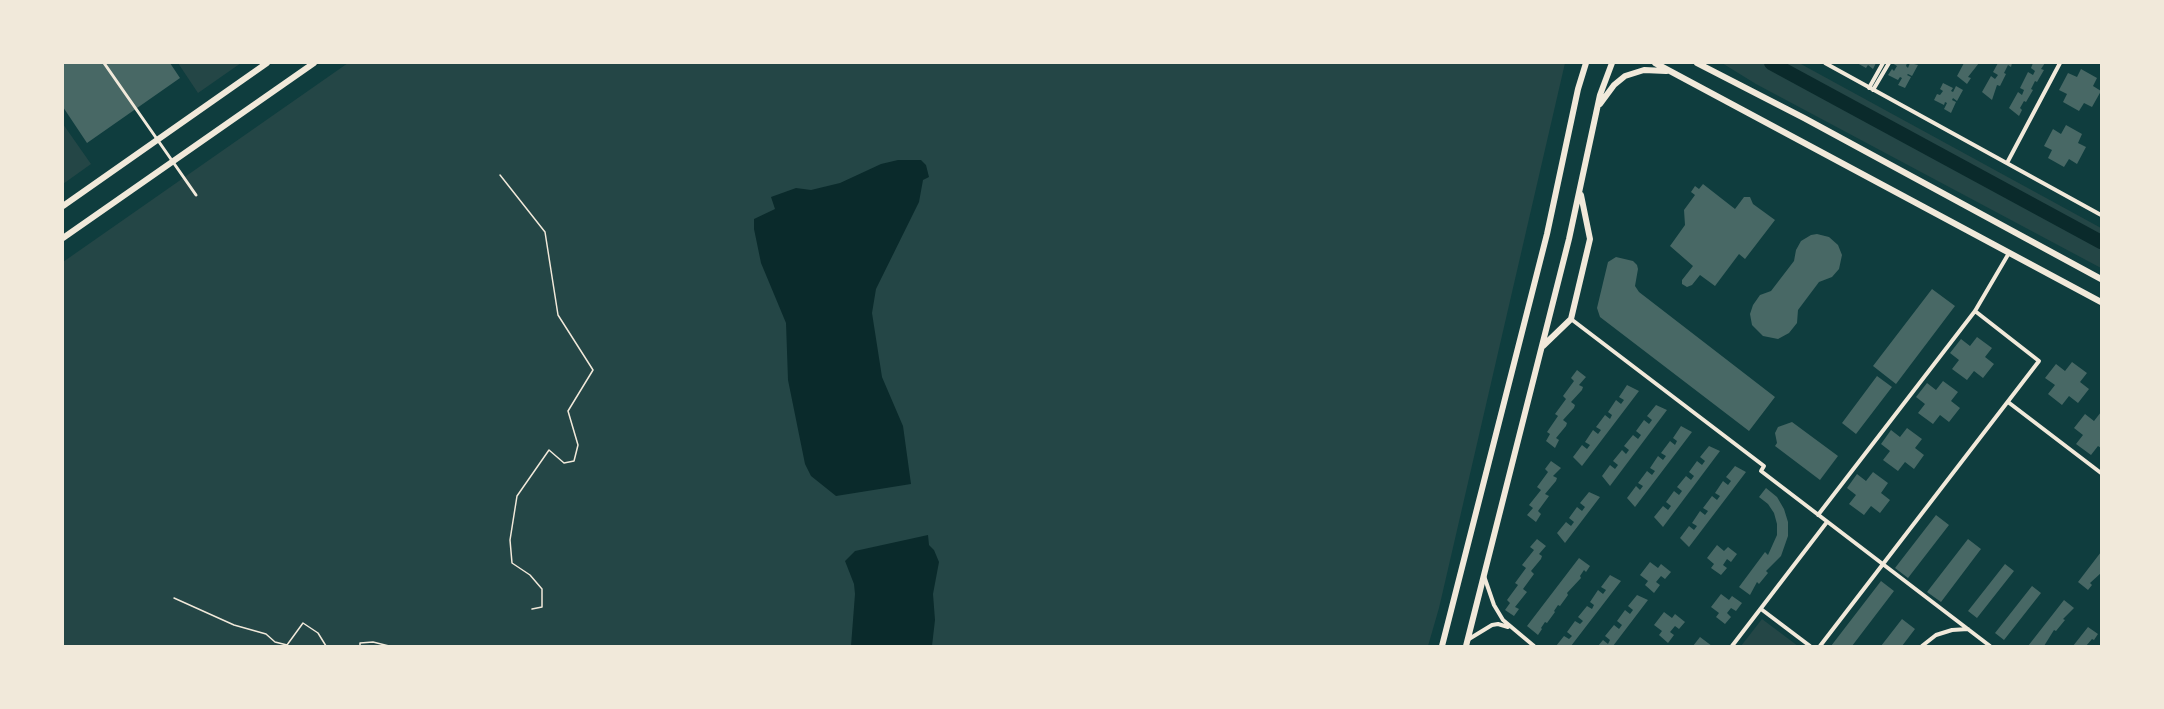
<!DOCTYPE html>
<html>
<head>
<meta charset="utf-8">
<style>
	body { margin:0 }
	#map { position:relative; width:2164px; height:709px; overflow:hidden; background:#0f3d3e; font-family:Inter,sans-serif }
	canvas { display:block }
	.frame { position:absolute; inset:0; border:64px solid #f1e9da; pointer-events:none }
</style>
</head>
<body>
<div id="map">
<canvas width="2164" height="709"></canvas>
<div class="frame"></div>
</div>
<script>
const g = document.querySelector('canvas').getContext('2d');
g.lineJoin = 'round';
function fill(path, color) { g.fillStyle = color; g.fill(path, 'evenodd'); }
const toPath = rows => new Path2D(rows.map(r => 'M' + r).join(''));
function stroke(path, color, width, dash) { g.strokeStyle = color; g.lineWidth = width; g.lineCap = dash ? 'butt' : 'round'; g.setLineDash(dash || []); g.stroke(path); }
const green = toPath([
	[178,63,241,63,198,93],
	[348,63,1565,63,1439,608,1428,646,63,646,63,262],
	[1722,63,1799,63,2101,228,2101,268,1756,84],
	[63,124,91,164,63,184],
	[1762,619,1798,646,1741,646]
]);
const water = toPath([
	[898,160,921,160,926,165,929,177,923,180,919,202,876,289,872,313,882,377,903,426,911,484,836,496,811,476,805,464,788,380,786,323,761,263,754,229,754,219,775,209,771,197,796,188,811,190,840,183,881,164],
	[928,535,929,545,934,550,939,562,933,594,935,620,932,646,851,646,855,594,854,584,845,561,855,551]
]);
const river = toPath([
	[1771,63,2101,242]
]);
const building = toPath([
	[63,63,170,63,180,78,87,143,63,107],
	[1857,63,1876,63,1873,69,1868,65,1866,68],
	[1892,63,1907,63,1906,66,1908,68,1910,63,1918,65,1912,76,1908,74,1907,75,1911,77,1905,88,1898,85,1902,78,1900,77,1898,80,1888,75,1892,69,1894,71,1897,66],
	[1964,63,1979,63,1968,77,1971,78,1967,84,1957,76],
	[1998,63,2012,63,2011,67,2008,65,2004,73,2006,74,2000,86,1997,85,1992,100,1982,92,1991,76,1995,79,1998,75,1993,72],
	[2033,63,2045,63,2041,69,2044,70,2037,82,2035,81,2031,89,2033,90,2026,102,2024,101,2020,108,2022,110,2019,116,2009,108,2018,92,2022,95,2024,90,2020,88,2028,72,2033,75,2035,71,2031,68],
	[2081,69,2097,78,2093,86,2101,91,2092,107,2084,103,2079,111,2063,102,2067,94,2059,90,2068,73,2077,77],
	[1943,83,1953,88,1951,91,1953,92,1956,86,1963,90,1957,101,1953,98,1952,100,1956,102,1951,113,1944,109,1947,103,1945,102,1944,105,1934,100,1937,94,1940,95,1943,91,1940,89],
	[2066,125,2082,134,2078,143,2086,147,2077,164,2069,159,2064,167,2048,158,2052,150,2044,146,2053,129,2061,134],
	[1703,184,1735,209,1744,197,1750,197,1753,204,1775,220,1745,259,1739,254,1715,286,1700,275,1692,285,1687,287,1682,284,1682,280,1693,266,1670,246,1685,225,1684,210,1695,195,1691,192,1695,186,1699,189],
	[1817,234,1829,237,1838,245,1842,255,1839,269,1832,277,1819,282,1798,310,1797,323,1789,333,1778,339,1763,336,1752,325,1750,314,1753,305,1760,295,1771,291,1794,261,1796,250,1801,241,1811,235],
	[1616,257,1633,261,1637,265,1638,269,1635,286,1639,292,1775,397,1749,431,1600,317,1597,308,1608,262],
	[1932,289,1955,306,1896,384,1873,366],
	[1977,337,1992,348,1985,357,1994,364,1983,378,1974,371,1967,380,1952,369,1959,360,1950,353,1961,339,1970,346],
	[2072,362,2087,373,2080,382,2089,389,2078,403,2069,396,2062,405,2048,394,2055,385,2045,378,2056,364,2065,371],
	[1577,370,1586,377,1579,385,1583,387,1582,390,1571,402,1575,405,1574,408,1563,420,1567,423,1566,426,1556,438,1559,440,1555,448,1546,441,1550,434,1547,432,1558,416,1555,414,1566,399,1563,396,1574,381,1571,378],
	[1877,376,1892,387,1856,434,1842,423],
	[1943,381,1958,392,1951,401,1960,408,1949,422,1940,415,1933,424,1918,413,1925,404,1916,397,1927,383,1936,390],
	[1627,385,1639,391,1582,466,1573,457,1582,445,1587,449,1590,445,1585,442,1593,430,1598,434,1601,430,1596,427,1605,415,1610,419,1612,415,1608,412,1616,400,1621,404,1624,400,1619,397],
	[1656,405,1667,410,1610,486,1602,476,1610,465,1615,469,1618,465,1613,461,1622,450,1626,454,1629,450,1624,446,1633,435,1638,439,1641,435,1636,431,1644,420,1649,424,1652,420,1647,416],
	[2101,412,2101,448,2098,446,2091,455,2076,444,2083,435,2074,428,2085,414,2094,421],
	[1792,422,1838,456,1820,480,1775,446,1777,443,1775,433,1778,427],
	[1681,426,1692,432,1635,507,1627,498,1636,486,1640,490,1643,486,1638,483,1647,471,1652,475,1655,471,1650,468,1658,456,1663,460,1666,456,1661,453,1670,441,1675,445,1677,441,1673,438],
	[1907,428,1922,439,1915,448,1924,455,1914,469,1905,462,1898,471,1883,460,1890,451,1881,444,1891,430,1900,437],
	[1709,446,1720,451,1663,527,1654,517,1663,506,1668,510,1671,506,1666,502,1674,491,1679,495,1682,491,1677,487,1686,476,1691,480,1694,476,1689,472,1697,461,1702,465,1705,461,1700,457],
	[1551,461,1561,468,1553,476,1557,478,1556,481,1545,494,1549,496,1538,511,1541,514,1536,522,1527,515,1533,508,1529,505,1541,490,1537,487,1548,472,1545,469],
	[1735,466,1746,472,1689,547,1680,538,1689,526,1694,530,1697,526,1692,523,1700,511,1705,515,1708,511,1703,508,1712,496,1717,500,1720,496,1715,493,1723,481,1728,485,1731,481,1726,477],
	[1873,472,1888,483,1881,493,1890,500,1880,513,1871,506,1864,515,1849,504,1856,495,1847,488,1857,474,1866,481],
	[1766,488,1777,497,1784,509,1788,522,1788,536,1781,556,1766,571,1768,573,1759,584,1757,582,1750,595,1739,587,1765,552,1768,555,1777,535,1777,524,1774,513,1768,504,1759,497],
	[1589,492,1600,497,1565,543,1557,533,1566,522,1571,526,1574,522,1569,518,1577,507,1582,511,1585,507,1580,503],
	[1936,515,1949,525,1908,578,1895,568],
	[1537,539,1546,546,1539,554,1542,556,1541,559,1531,571,1534,574,1523,589,1527,592,1515,607,1519,609,1514,616,1505,610,1510,603,1507,600,1518,585,1515,583,1526,568,1522,565,1534,550,1530,547],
	[1968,539,1981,549,1941,602,1927,592],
	[1717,545,1724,551,1728,547,1737,554,1731,562,1727,559,1723,565,1727,568,1721,575,1711,568,1714,564,1707,558],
	[2101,552,2101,573,2090,583,2092,585,2088,590,2078,582],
	[1579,558,1590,566,1586,572,1584,570,1580,576,1581,578,1567,593,1568,595,1560,606,1558,605,1554,611,1555,612,1547,623,1545,622,1541,628,1542,629,1538,635,1527,626],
	[1650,562,1658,568,1661,564,1671,572,1665,579,1661,576,1656,582,1660,585,1654,593,1645,585,1648,581,1640,575],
	[2005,564,2014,571,1977,618,1968,611],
	[1610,575,1621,581,1571,646,1556,646,1564,636,1569,639,1572,636,1567,632,1575,621,1580,624,1583,621,1578,617,1587,606,1592,609,1594,605,1590,602,1598,590,1603,594,1606,590,1601,587],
	[1881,581,1894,591,1852,646,1831,646],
	[2032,586,2041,593,2004,640,1995,633],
	[1721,594,1729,600,1732,596,1742,603,1736,611,1731,608,1727,613,1731,617,1725,624,1716,617,1719,613,1711,607],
	[1637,595,1648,600,1613,646,1598,646,1603,640,1608,644,1610,640,1605,636,1614,625,1619,629,1622,625,1617,621,1625,610,1630,614,1633,610,1628,606],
	[2064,600,2074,608,2063,619,2065,620,2056,631,2054,630,2044,646,2028,646],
	[1664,612,1672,618,1675,614,1685,622,1679,629,1675,626,1670,632,1674,635,1668,643,1659,635,1662,631,1654,625],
	[1902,619,1915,629,1902,646,1881,646],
	[2088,627,2098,634,2094,640,2092,639,2086,646,2073,646],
	[1700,637,1712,646,1693,646]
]);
const path = toPath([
	[500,175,545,232,558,315,593,370,568,411,578,445,574,461,564,463,549,450,517,496,510,540,512,563,530,575,542,589,542,607,532,609],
	[174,598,234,625,266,634,275,642,287,645,303,623,318,633,326,646],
	[360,646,360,643,373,642,389,646],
	[404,646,417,646]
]);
const pedestrian = toPath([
	[104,63,196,195]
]);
const minor = toPath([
	[1825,63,2101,215],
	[1869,88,1883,63],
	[1873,90,1889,63],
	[2007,163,2060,63],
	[1571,319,1764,466,1761,471,1990,646],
	[2008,402,2101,473],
	[1818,515,1975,311,2009,253],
	[1484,576,1494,605,1503,620,1534,646],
	[1761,609,1810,646],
	[1469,639,1492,625,1498,624,1508,627],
	[1732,646,1827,522],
	[1820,646,2039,361,1975,311],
	[1922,646,1936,635,1952,630,1968,629]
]);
const primary = toPath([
	[1655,63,2101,302],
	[1697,63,1804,118,2101,279],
	[1600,104,1614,85,1625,76,1644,70,1666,71],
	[63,206,267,63],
	[63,238,314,63],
	[1543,346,1571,319,1590,239,1581,195],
	[1442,646,1547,234,1578,89,1586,63],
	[1466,646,1569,239,1600,95,1612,63]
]);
fill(green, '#244646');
fill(water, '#0a2a2b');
stroke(river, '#0a2a2b', 14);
fill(building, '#486865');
stroke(path, '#f1e9da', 1.5);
stroke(pedestrian, '#f1e9da', 3);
stroke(minor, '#f1e9da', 4);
stroke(primary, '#f1e9da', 6);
</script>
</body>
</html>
